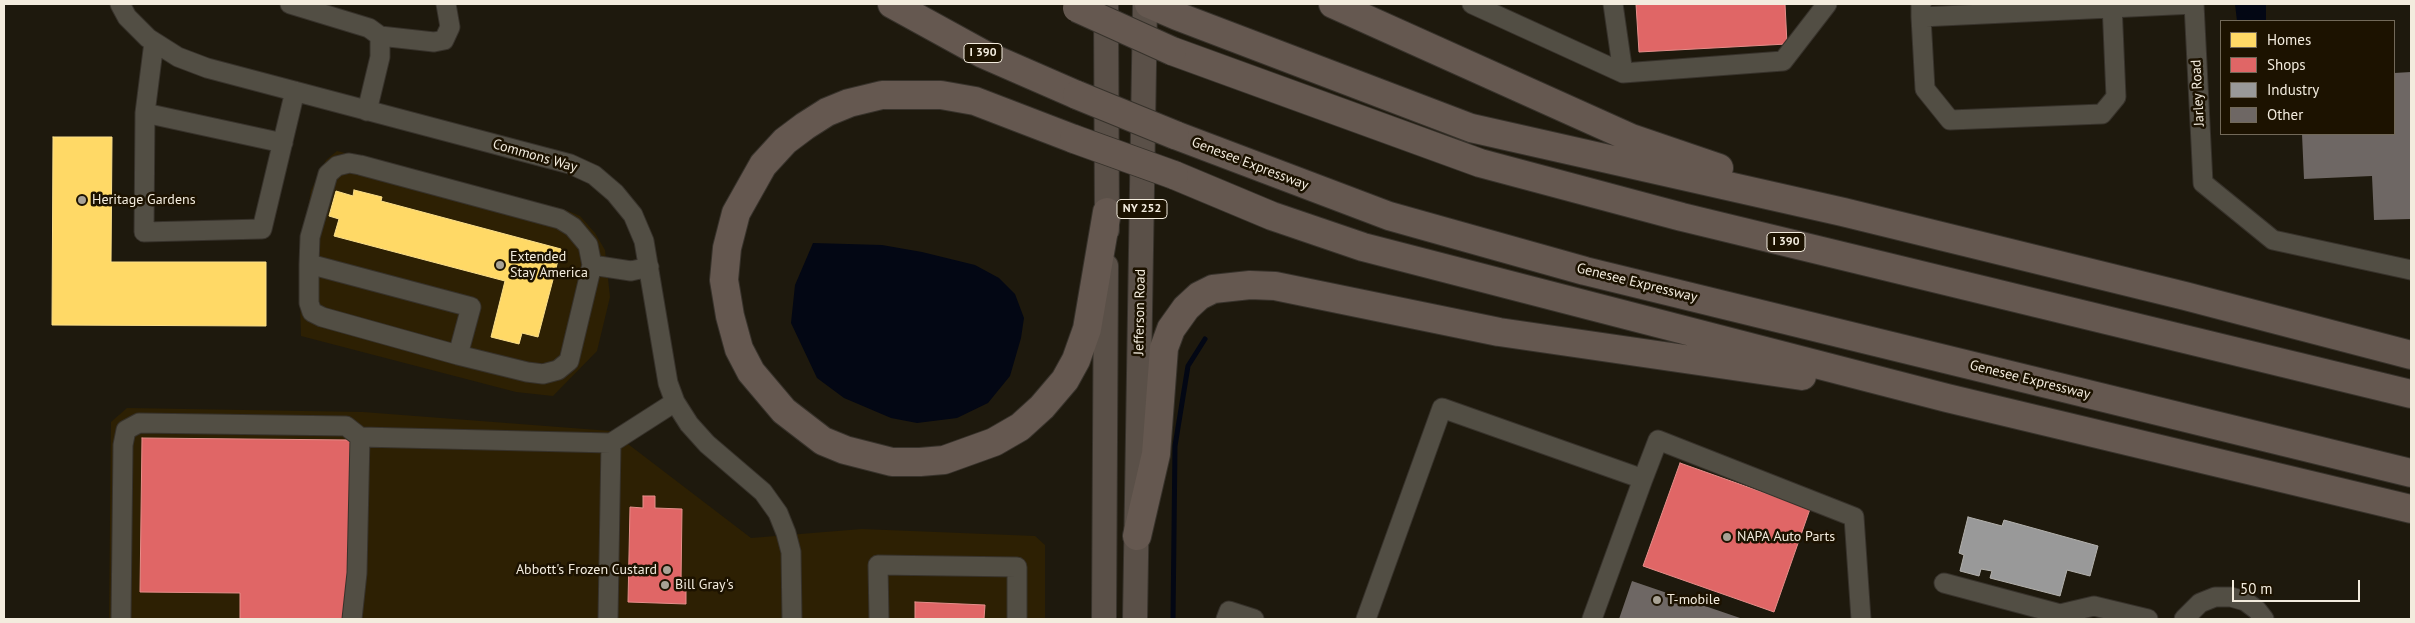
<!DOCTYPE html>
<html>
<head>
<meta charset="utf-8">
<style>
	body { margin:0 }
	#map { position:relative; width:2415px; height:623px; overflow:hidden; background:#1e190d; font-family:"PT Sans",sans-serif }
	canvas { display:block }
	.frame { position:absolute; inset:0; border:5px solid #f3ecde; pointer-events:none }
	.legend { position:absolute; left:2220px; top:20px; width:175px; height:115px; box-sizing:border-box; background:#1c1200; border:1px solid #726959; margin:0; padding:6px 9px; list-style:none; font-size:15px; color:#f3ecde }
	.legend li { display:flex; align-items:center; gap:10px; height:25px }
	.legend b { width:25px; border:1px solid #726959 }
	.scale { position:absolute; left:2232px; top:580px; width:128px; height:22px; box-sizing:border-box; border:2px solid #f3ecde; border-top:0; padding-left:6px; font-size:15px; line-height:18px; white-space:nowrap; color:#f3ecde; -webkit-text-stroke:4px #1c1200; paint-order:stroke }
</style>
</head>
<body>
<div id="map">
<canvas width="2415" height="623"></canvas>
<div class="frame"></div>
<ul class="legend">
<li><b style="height:14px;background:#ffd966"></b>Homes</li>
<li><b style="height:14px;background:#e06666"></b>Shops</li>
<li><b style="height:14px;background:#999"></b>Industry</li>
<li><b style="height:14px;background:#6e6764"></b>Other</li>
</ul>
<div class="scale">50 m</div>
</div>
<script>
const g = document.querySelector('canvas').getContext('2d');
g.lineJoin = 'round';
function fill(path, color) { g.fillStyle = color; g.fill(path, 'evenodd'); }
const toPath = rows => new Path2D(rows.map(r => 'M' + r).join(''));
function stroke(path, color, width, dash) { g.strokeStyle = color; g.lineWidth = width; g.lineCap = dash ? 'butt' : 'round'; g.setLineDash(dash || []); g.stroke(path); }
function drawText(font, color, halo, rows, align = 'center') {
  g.font = font + ' "PT Sans",sans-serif'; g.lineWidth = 5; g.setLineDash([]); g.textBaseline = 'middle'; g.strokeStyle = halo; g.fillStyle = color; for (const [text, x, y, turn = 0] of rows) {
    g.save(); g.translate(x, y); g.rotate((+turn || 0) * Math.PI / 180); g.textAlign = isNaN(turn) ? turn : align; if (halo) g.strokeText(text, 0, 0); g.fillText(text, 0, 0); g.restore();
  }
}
const built = toPath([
	[337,151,563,209,580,216,595,233,605,250,610,297,597,351,553,396,516,392,301,336,299,263,311,190,326,160],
	[127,408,363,412,611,431,751,538,862,529,1035,536,1045,545,1045,619,109,619,111,422]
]);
const water = toPath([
	[2235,4,2266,4,2266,21,2237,21],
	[813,243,882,245,922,252,975,265,999,278,1015,294,1024,318,1021,338,1010,376,988,403,957,418,917,423,891,418,844,398,817,378,791,323,795,285]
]);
const homes = toPath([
	[53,137,112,137,111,262,266,262,266,326,52,325,53,137],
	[354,190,382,197,381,201,561,249,538,337,522,333,519,344,491,337,505,281,334,236,339,219,329,216,336,191,353,196,354,190]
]);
const shops = toPath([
	[1636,4,1785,4,1787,44,1639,52,1636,4],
	[142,438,351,440,346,619,240,619,240,593,140,592,142,438],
	[1680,463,1810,509,1774,612,1643,566,1680,463],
	[643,496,655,496,655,508,682,509,681,582,686,582,686,604,628,602,630,507,643,508,643,496],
	[915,602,985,605,984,619,915,619,915,602]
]);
const industry = toPath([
	[1968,517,2002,526,2004,520,2098,546,2090,576,2067,570,2060,596,1990,578,1992,571,1981,569,1979,576,1960,571,1964,555,1959,553,1968,517]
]);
const stream = toPath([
	[1173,619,1175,446,1188,366,1205,339]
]);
const building = toPath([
	[2411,72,2411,219,2374,220,2372,176,2304,179,2302,134,2394,134,2394,73],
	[1632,581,1743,619,1619,619]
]);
const minor = toPath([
	[120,4,127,17,148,38,178,57,207,68,570,164,594,175,615,193,633,215,644,241,668,383,675,402,689,424,707,444,763,492,778,513,786,533,791,552,792,619],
	[290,4,369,28,380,36,380,57,367,111],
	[1472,4,1623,73,1783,61,1827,4],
	[1613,4,1623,73],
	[1921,4,1921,17,2194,4],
	[2194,4,2203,183,2273,240,2411,270],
	[1921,17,1925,89,1950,120,2102,114,2116,97,2112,4],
	[380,36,434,42,444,40,450,27,446,4],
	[154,42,145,113,144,232,262,229,295,91],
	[145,113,283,143],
	[309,264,471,307,458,355,527,372,543,374,558,370,569,361,592,265,588,245,573,227,560,219,360,165,349,163,337,166,328,174,310,237,309,264,309,303,312,312,322,317,458,355],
	[592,265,631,271,649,267],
	[1643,479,1658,440,1854,517,1861,619],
	[1944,583,2060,614,2094,606,2148,619],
	[121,619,123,445,126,430,139,423,346,426,360,437,611,443,675,402],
	[352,619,357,573,360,437],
	[608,619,611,443],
	[879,619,878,565,1017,567,1017,619],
	[1226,619,1229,611,1254,619],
	[1366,619,1442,408,1643,479,1592,619],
	[2184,619,2200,603,2215,597,2231,597,2245,601,2257,610,2264,619]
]);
const major = toPath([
	[1106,4,1107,230],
	[1104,619,1106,266],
	[1135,619,1145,4]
]);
const highway = toPath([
	[892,4,983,54,1077,95],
	[1149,4,1177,16,1471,128,1843,212,2185,296,2411,355],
	[1333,4,1631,138,1719,168],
	[1172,51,1480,163,1682,217,2411,394],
	[1175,135,1389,216,1585,271,2411,473],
	[1074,139,975,101,941,95,882,95,849,103,827,112,805,126,785,141,763,165,736,213,727,248,724,280,730,316,739,349,751,372,784,411,823,441,845,450,892,462,920,462,944,460,994,442,1020,427,1042,407,1065,380,1076,360,1087,329,1107,212],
	[1174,175,1272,216,1363,247,1947,398,2411,509],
	[1137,536,1156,454,1164,348,1171,329,1186,308,1199,296,1213,289,1250,285,1275,286,1499,332,1802,376]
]);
const highwayBridge = toPath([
	[1077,8,1172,51],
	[1077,95,1175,135],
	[1074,139,1174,175]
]);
const markers = [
	[82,200,5,"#a8a295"],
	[500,265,5,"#a8a295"],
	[1727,537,5,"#a8a295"],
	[667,570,5,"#a8a295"],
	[665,585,5,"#a8a295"],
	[1657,600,5,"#a8a295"]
];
const shields = [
	[983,53,38],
	[1142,209,50],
	[1786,242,38]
];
const shieldNames = [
	["I 390",983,53],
	["NY 252",1142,209],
	["I 390",1786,242]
];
const streetNames = [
	["Jarley Road",2198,93,-93],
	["Commons Way",535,156,16],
	["Genesee Expressway",1250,164,21],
	["Genesee Expressway",1637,283,14],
	["Jefferson Road",1140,312,-89],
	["Genesee Expressway",2030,380,14]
];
const poiNames = [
	["Heritage Gardens",92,200],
	["Extended",510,257],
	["Stay America",510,273],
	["NAPA Auto Parts",1737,537],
	["Abbott's Frozen Custard",657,570,"right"],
	["Bill Gray's",675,585],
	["T-mobile",1667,600]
];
fill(built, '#2d2003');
fill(water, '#030714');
fill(homes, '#ffd966');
stroke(homes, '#fbdf8a', 1);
fill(shops, '#e06666');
stroke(shops, '#e68e8a', 1);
fill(industry, '#999');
stroke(industry, '#b4b2ae', 1);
stroke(stream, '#030714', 5);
fill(building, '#6e6764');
stroke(minor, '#37322b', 21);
stroke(major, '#37322b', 26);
stroke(highway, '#37322b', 30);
stroke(minor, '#524e44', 19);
stroke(major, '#5a5048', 24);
stroke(highway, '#655850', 28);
stroke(highwayBridge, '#37322b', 30, []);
stroke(highwayBridge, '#655850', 28);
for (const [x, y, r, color] of markers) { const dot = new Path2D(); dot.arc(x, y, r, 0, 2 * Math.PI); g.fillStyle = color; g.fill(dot); stroke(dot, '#1c1200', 2); }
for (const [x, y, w] of shields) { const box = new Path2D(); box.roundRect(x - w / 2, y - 9.5, w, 19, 4); g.fillStyle = '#1c1200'; g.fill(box); stroke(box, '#f3ecde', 1); }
drawText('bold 12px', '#f3ecde', null, shieldNames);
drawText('14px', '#f3ecde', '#1c1200', streetNames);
drawText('14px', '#f3ecde', '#1c1200', poiNames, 'left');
</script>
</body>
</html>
